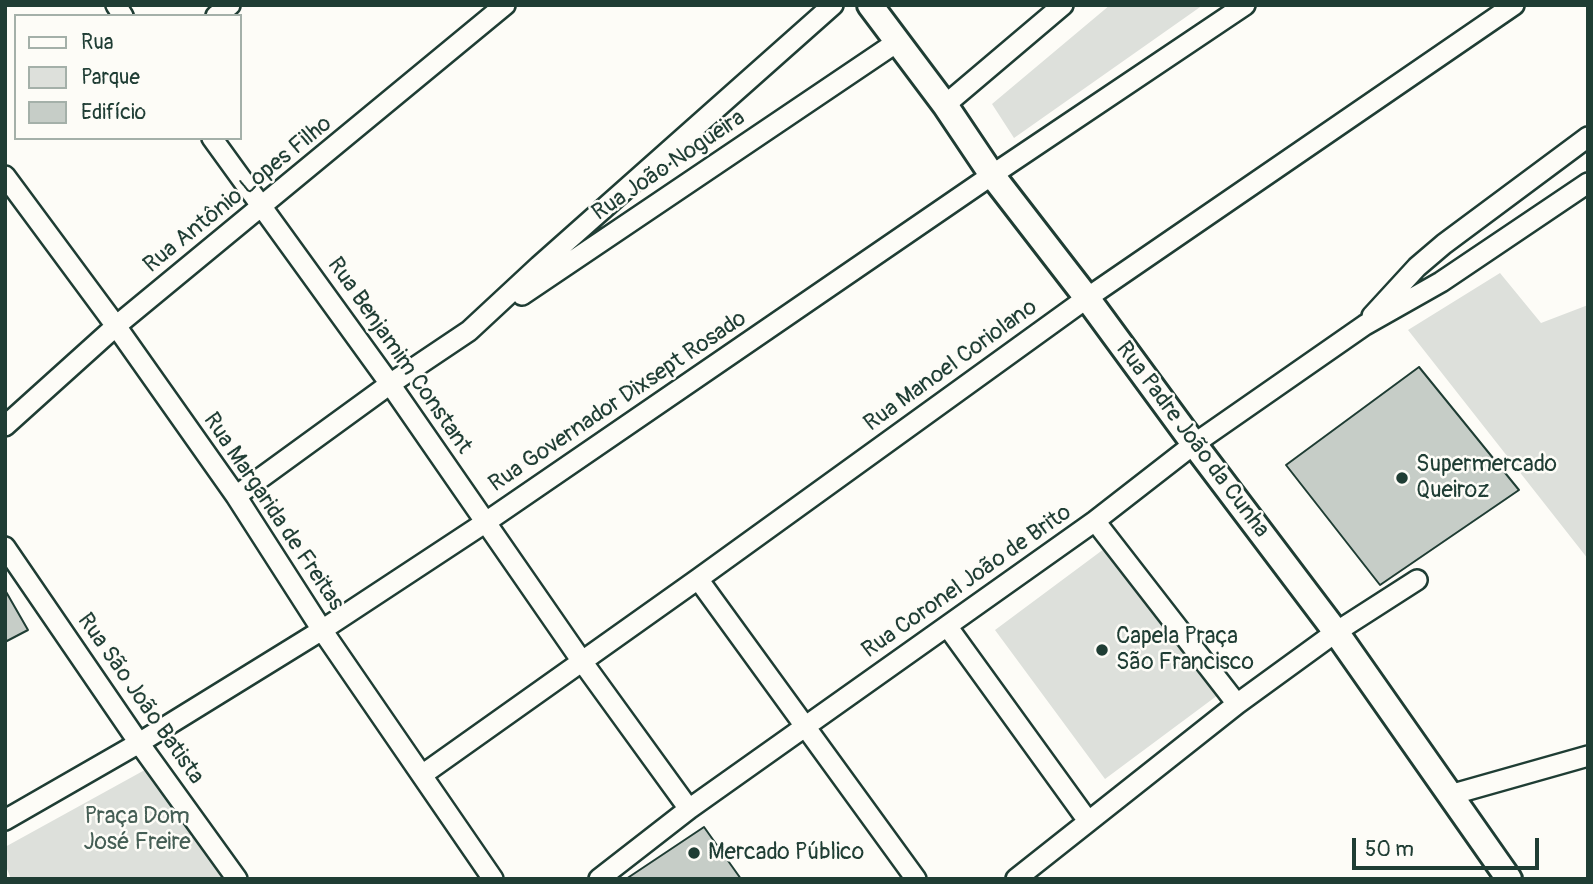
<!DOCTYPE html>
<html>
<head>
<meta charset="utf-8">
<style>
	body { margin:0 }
	#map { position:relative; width:1593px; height:884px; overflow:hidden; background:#fdfcf7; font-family:Pangolin,sans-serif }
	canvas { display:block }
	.frame { position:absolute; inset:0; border:7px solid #1f3d34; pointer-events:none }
	.legend { position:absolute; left:14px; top:14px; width:228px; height:126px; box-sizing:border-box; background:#fdfcf7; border:2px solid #a4b0a9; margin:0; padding:9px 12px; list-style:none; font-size:21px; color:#1f3d34 }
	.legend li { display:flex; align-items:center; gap:14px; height:35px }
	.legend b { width:35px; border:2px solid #a4b0a9 }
	.scale { position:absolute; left:1352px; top:838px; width:187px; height:32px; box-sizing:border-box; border:4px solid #1f3d34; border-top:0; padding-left:9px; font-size:21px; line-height:24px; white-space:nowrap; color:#1f3d34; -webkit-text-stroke:5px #fdfcf7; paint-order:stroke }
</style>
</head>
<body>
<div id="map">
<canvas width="1593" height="884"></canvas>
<div class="frame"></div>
<ul class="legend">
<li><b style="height:9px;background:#fdfcf7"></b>Rua</li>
<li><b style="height:19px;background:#dde0db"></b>Parque</li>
<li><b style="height:19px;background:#c6cdc7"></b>Edifício</li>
</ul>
<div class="scale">50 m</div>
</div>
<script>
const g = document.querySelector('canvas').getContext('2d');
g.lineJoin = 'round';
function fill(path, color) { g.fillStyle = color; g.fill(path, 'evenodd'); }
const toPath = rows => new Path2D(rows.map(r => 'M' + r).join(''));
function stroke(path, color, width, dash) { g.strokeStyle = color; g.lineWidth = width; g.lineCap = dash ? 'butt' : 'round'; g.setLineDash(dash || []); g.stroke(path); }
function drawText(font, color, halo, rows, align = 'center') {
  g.font = font + ' Pangolin,sans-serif'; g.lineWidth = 5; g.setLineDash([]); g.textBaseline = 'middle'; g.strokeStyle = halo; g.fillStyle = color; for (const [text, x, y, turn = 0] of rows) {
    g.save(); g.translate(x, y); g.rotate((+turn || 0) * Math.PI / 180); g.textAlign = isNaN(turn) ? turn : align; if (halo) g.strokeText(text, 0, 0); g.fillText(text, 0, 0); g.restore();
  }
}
const green = toPath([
	[1110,5,1203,5,1014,138,992,104],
	[1500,273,1541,323,1588,305,1588,559,1408,330],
	[1112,543,1222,692,1105,779,995,630],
	[152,766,229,879,11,879,5,864,5,847]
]);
const building = toPath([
	[1419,367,1519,490,1380,585,1286,465,1419,367],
	[5,590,28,630,5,642,5,590],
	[704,827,741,879,626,879,704,827]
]);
const minor = toPath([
	[116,5,123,16],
	[216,16,230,5],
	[945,105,1063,5],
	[212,138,390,384,581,660,689,809],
	[5,176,116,326,236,496,322,630,493,879],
	[522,295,897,42],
	[1372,316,1417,267,1444,244,1588,137],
	[5,426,116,326,505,5],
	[236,496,390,384,469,331,539,266,833,5],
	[1095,521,1237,704],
	[5,547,139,743,237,879],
	[698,579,916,879],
	[947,626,1088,821],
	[422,775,698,579,1087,298,1514,5],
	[1450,795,1588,756],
	[5,820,139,743,322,630,486,522,992,175,1245,5],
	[599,879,689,809,1095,521,1194,444,1365,325,1441,282,1588,183],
	[1016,879,1237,704,1336,632,1417,580]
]);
const tertiary = toPath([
	[870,5,945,105,992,175,1087,298,1194,444,1336,632,1509,879]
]);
const markers = [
	[1402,478,7,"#1f3d34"],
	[1102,650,7,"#1f3d34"],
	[694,853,7,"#1f3d34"]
];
const streetNames = [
	["Rua João Nogueira",669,166,-34],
	["Rua Antônio Lopes Filho",238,195,-39],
	["Rua Benjamim Constant",399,356,55],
	["Rua Manoel Coriolano",951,366,-36],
	["Rua Governador Dixsept Rosado",618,402,-34],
	["Rua Padre João da Cunha",1192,440,53],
	["Rua Margarida de Freitas",273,512,56],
	["Rua Coronel João de Brito",967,582,-35],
	["Rua São João Batista",140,699,55]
];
const poiNames = [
	["Supermercado",1416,465],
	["Queiroz",1416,491],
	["Capela Praça",1116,637],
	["São Francisco",1116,663],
	["Mercado Público",708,853]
];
const parkNames = [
	["Praça Dom",137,817],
	["José Freire",137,843]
];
fill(green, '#dde0db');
fill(building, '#c6cdc7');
stroke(building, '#1f3d34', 2);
stroke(minor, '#1f3d34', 24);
stroke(tertiary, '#1f3d34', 30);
stroke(minor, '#fdfcf7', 19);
stroke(tertiary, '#fdfcf7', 24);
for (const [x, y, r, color] of markers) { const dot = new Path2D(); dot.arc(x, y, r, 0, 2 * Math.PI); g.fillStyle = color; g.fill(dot); stroke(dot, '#fdfcf7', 2.5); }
drawText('23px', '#1f3d34', '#fdfcf7', streetNames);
drawText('23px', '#1f3d34', '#fdfcf7', poiNames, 'left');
drawText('23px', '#455e55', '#fdfcf7', parkNames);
</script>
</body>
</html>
